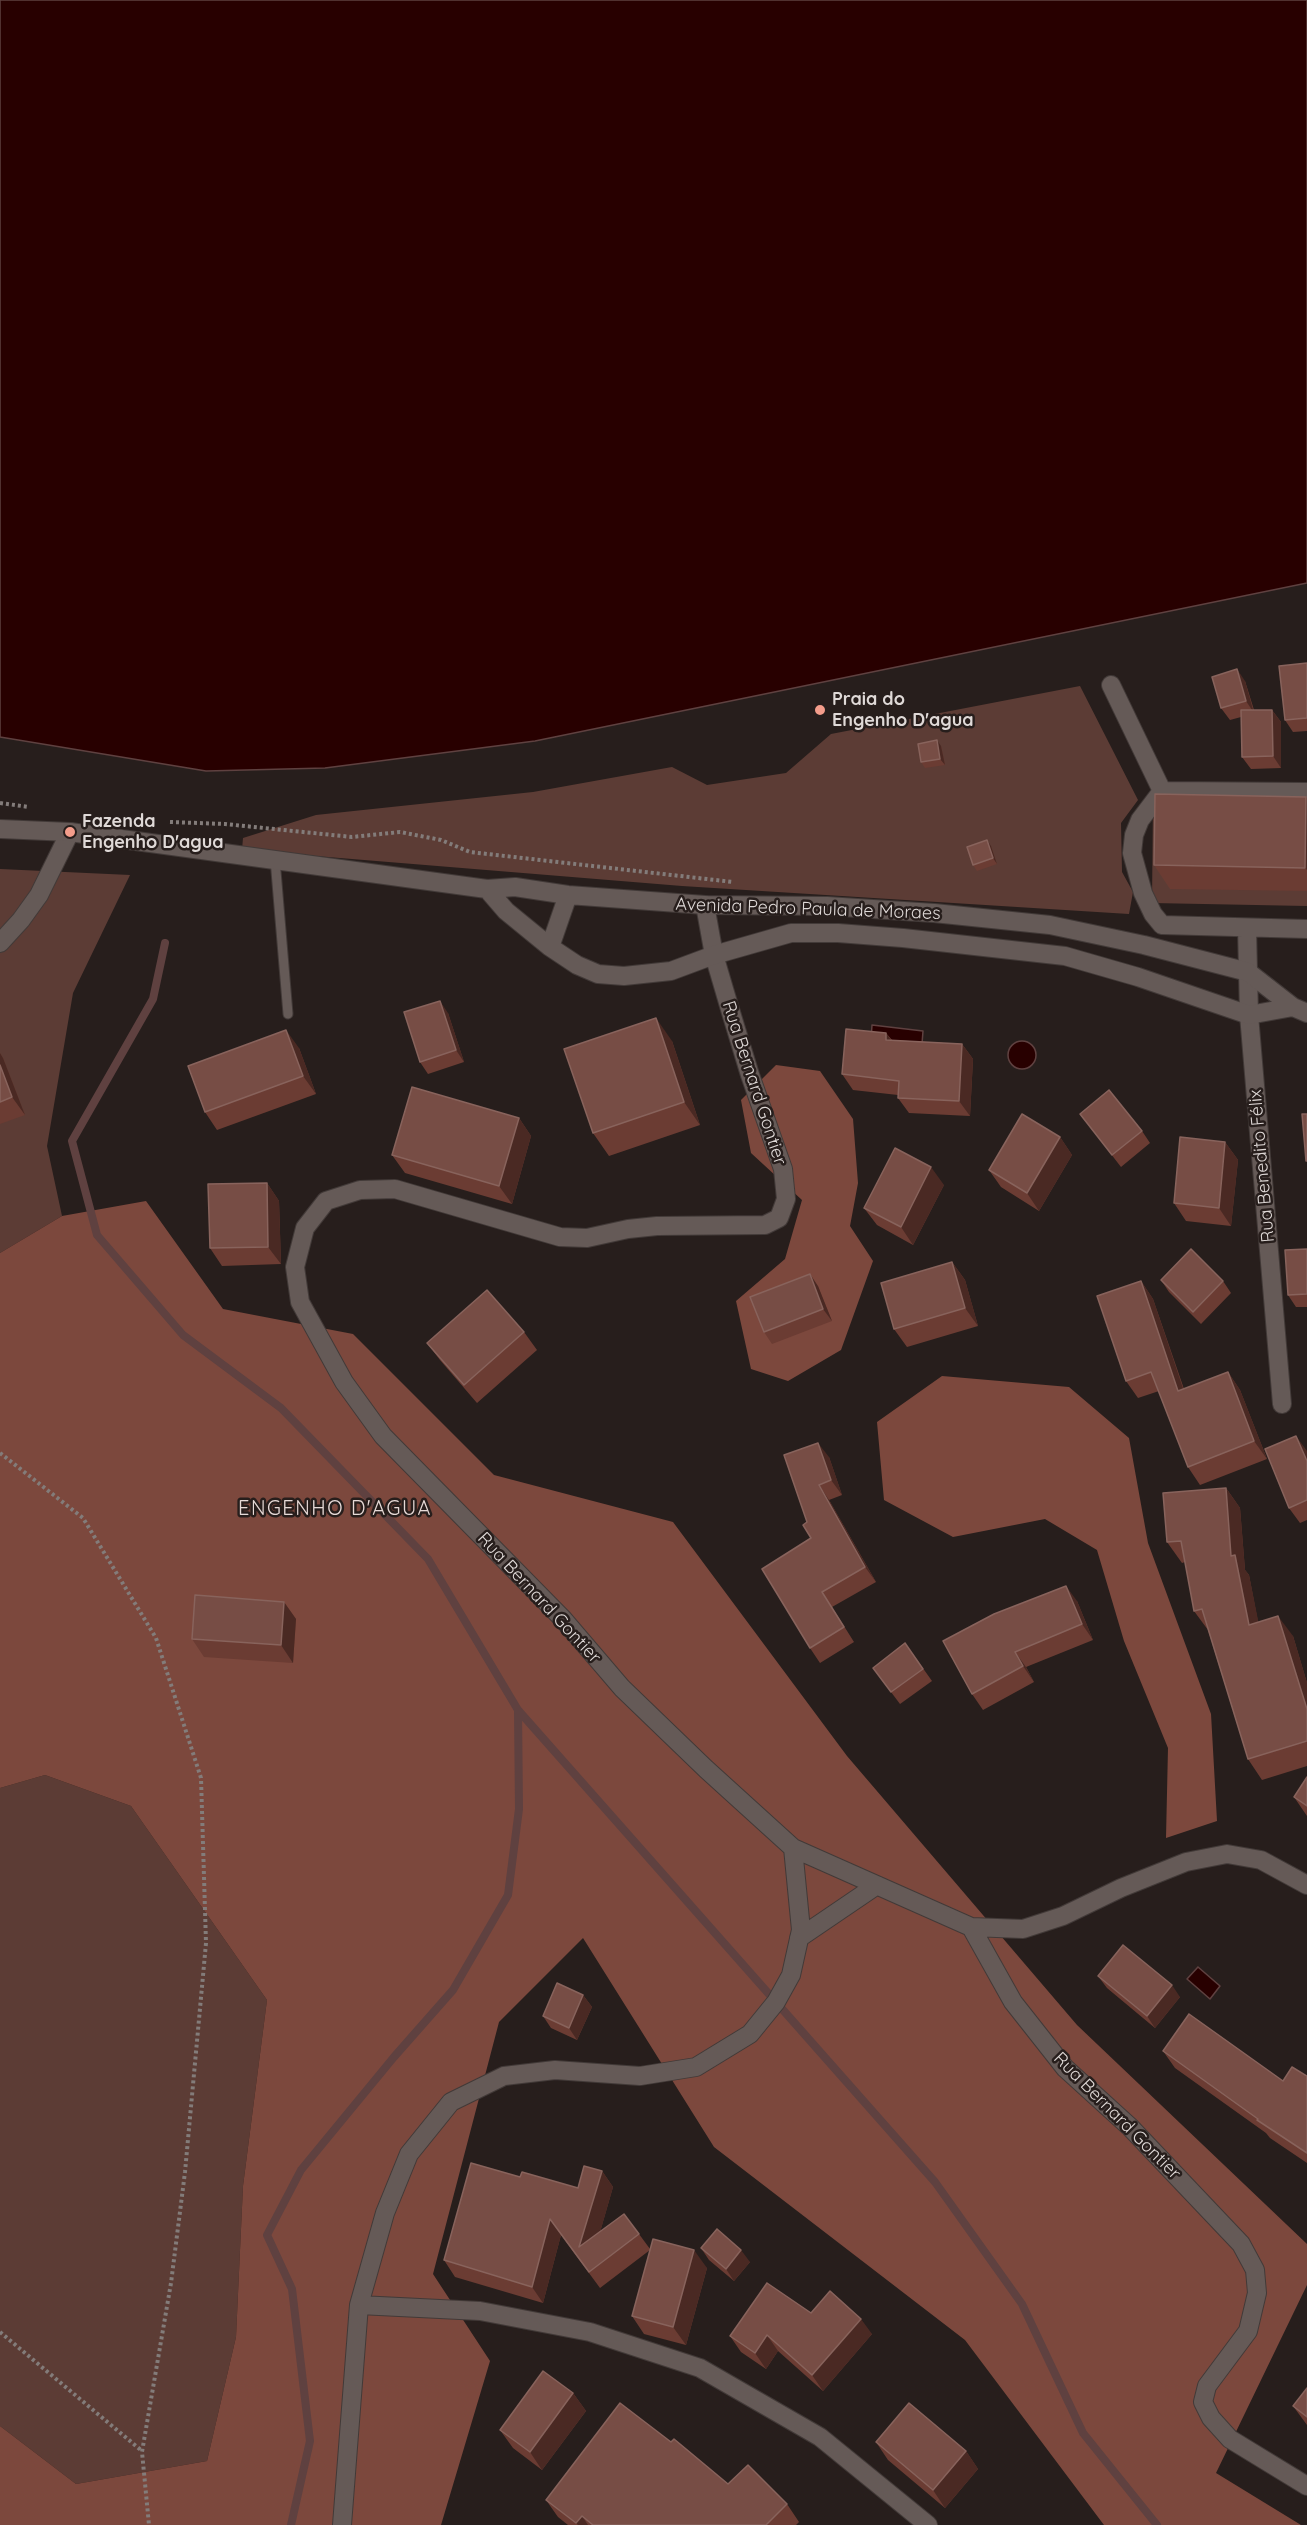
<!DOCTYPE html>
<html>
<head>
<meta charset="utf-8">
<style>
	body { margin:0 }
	canvas { display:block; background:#271e1c }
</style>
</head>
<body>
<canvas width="1307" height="2525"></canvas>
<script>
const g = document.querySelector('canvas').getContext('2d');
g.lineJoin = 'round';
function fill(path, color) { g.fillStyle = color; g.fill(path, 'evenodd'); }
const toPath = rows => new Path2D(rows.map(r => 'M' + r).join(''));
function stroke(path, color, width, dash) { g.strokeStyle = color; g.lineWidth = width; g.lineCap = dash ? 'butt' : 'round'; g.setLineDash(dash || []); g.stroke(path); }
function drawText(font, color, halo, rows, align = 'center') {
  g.font = font + ' Quicksand,sans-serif'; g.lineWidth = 5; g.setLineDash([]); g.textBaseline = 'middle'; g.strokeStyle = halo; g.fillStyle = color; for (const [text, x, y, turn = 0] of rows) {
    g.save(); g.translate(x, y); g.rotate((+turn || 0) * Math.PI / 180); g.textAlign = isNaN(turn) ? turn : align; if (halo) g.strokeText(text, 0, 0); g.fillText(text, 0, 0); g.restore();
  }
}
const green = toPath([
	[1080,686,1138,800,1121,823,1122,872,1133,892,1129,914,682,886,242,850,243,838,316,815,533,792,672,767,707,785,786,773,831,734],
	[1153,799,1307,802,1307,906,1152,903],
	[0,869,130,875,73,993,47,1146,62,1216,0,1253],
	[45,1775,131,1806,267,2000,243,2186,236,2337,207,2461,76,2484,0,2426,0,1788]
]);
const forest = toPath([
	[776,1065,820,1071,853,1119,858,1183,850,1226,873,1261,841,1350,788,1381,751,1369,736,1301,785,1259,802,1200,751,1153,741,1100],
	[146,1201,223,1309,353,1334,494,1475,673,1522,847,1756,1077,2025,1307,2244,1307,2285,1216,2473,1301,2525,1104,2525,965,2340,714,2147,583,1938,499,2022,433,2274,490,2361,441,2525,0,2525,0,2426,76,2484,207,2461,236,2337,243,2186,267,2000,131,1806,45,1775,0,1788,0,1253,62,1216],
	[942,1376,1069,1387,1129,1438,1148,1543,1211,1714,1217,1821,1166,1838,1168,1748,1124,1641,1097,1550,1045,1519,953,1537,884,1500,877,1422]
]);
const water = toPath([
	[0,0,1307,0,1307,583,535,741,325,768,206,771,0,737,0,0],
	[872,1025,923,1031,922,1044,871,1039,872,1025],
	'1008 1055a14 14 0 1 1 28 0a14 14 0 1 1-28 0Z',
	[1198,1967,1220,1986,1210,1999,1187,1979,1198,1967]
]);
const stream = toPath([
	[165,943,153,999,72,1141,97,1235,183,1335,281,1408,428,1559,518,1710,519,1809,508,1895,453,1990,394,2057,301,2170,267,2235,292,2289,310,2441,291,2525],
	[518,1710,935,2182,1022,2304,1083,2433,1157,2525]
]);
const path = toPath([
	[0,803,29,807],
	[170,822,225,824,352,837,400,832,441,840,470,852,733,882],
	[0,1453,83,1518,156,1638,201,1778,206,1943,185,2172,171,2283,142,2452,149,2525],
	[0,2332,142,2451]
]);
const lane = toPath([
	[275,859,288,1014]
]);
const street = toPath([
	[1111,685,1162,791],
	[1162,791,1140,820,1134,835,1132,853,1143,893,1153,914,1162,925],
	[1162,791,1307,792],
	[705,905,714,955,729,1006,750,1075,783,1169,786,1199,779,1218,765,1225,657,1226,628,1229,587,1238,560,1237,395,1189,360,1190,326,1201,305,1228,295,1267,300,1302,344,1382,383,1436,563,1619,622,1688,706,1769,793,1848,971,1927,1013,2002,1065,2068,1130,2127,1241,2244,1255,2270,1257,2293,1248,2331,1207,2386,1203,2402,1211,2418,1230,2439,1307,2486],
	[1162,925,1307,929],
	[1247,928,1249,1015,1282,1404],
	[0,943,21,920,39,895,70,832],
	[971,1927,1023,1929,1063,1916,1121,1888,1186,1862,1227,1854,1261,1860,1307,1885],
	[799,1938,877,1885],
	[359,2305,480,2311,590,2332,700,2368,820,2437,928,2525],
	[342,2525,359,2305,385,2213,409,2154,451,2102,504,2076,555,2070,640,2076,696,2067,750,2034,776,2002,791,1975,801,1930,793,1848]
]);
const secondary = toPath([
	[0,829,70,832,487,889,515,887,568,895,705,905,827,906,934,913,1050,925,1144,945,1248,972,1293,1007,1307,1013],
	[487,889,506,911,550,947,577,965,598,974,624,976,671,971,714,955,791,933,838,933,903,938,1065,956,1138,977,1249,1015,1293,1007],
	[550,947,568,895]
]);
const wall = toPath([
	[1307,663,1307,731,1293,732,1285,720],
	[1245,681,1254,710,1272,710,1281,722,1281,768,1251,769,1242,757,1241,717,1230,720,1221,708],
	[941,746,945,765,925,768,921,762],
	[1307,798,1307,891,1170,889,1154,865],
	[991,846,997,864,977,871,973,865],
	[448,1013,464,1062,428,1074,420,1062],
	[886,1033,892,1040,962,1044,973,1059,970,1116,909,1113,898,1098,898,1095,853,1090,842,1074],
	[672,1041,700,1125,609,1156,593,1133],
	[299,1048,316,1094,217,1130,205,1112],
	[0,1053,3,1058,25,1115,0,1124],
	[1080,1114,1142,1131,1150,1143,1121,1167],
	[519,1118,531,1136,512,1204,405,1173,392,1155],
	[1060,1137,1072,1155,1039,1211,1001,1187,989,1170],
	[1225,1142,1238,1160,1231,1226,1186,1221,1174,1203],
	[267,1183,279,1201,281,1264,222,1266,210,1248],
	[944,1185,913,1245,877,1225,864,1208],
	[1307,1249,1307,1307,1296,1307,1288,1295],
	[952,1262,965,1280,978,1326,907,1347,894,1329],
	[1161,1280,1223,1281,1231,1293,1201,1324,1169,1292],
	[1141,1281,1153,1299,1184,1389,1228,1372,1240,1390,1267,1459,1200,1485,1188,1467,1159,1391,1138,1398,1126,1381],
	[818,1286,832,1321,772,1344,764,1332],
	[524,1332,537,1350,477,1403,440,1360,427,1343],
	[1307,1451,1307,1520,1300,1523,1289,1508],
	[784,1455,829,1457,842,1495,829,1500,876,1582,832,1607,854,1642,820,1663,810,1648,811,1538,807,1522],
	[1226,1488,1240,1508,1245,1570,1249,1575,1258,1622,1293,1636,1307,1683,1307,1766,1262,1780,1248,1759,1208,1630,1194,1611,1185,1562,1182,1563,1167,1542],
	[1077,1601,1093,1640,1026,1667,1034,1682,983,1710,972,1694,943,1641],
	[284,1602,296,1619,293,1663,204,1657,192,1639],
	[905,1643,932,1681,900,1704,873,1668],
	[1307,1777,1307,1816,1294,1797],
	[1098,1976,1180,1997,1155,2028,1107,1988],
	[583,1995,592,2007,577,2040,551,2028,543,2016],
	[1163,2051,1283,2081,1307,2076,1307,2163,1270,2138,1266,2133,1175,2068],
	[602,2171,613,2187,600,2232,639,2234,650,2249,707,2268,686,2345,644,2334,632,2316,650,2250,600,2288,561,2235,543,2303,455,2277,444,2260,520,2177,578,2188],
	[701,2248,750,2262,734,2281,709,2260],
	[811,2313,872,2334,823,2391,778,2351,766,2369,741,2352,730,2336],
	[1307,2388,1307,2425,1293,2406],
	[573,2393,586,2411,542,2470,513,2448,500,2430],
	[876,2442,966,2451,978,2469,945,2508,888,2460],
	[728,2484,787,2504,799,2522,796,2525,568,2525,558,2517,546,2500]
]);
const shadedWall = toPath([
	[1237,669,1245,681,1254,713,1246,701],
	[1272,710,1281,722,1281,768,1273,756],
	[937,740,941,746,945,765,940,759],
	[1306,797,1307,798,1307,870,1305,868],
	[987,840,991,846,997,864,993,858],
	[440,1001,448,1013,464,1062,456,1050],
	[656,1018,672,1041,700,1125,684,1102],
	[286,1030,299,1048,316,1094,303,1076],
	[886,1033,897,1048,886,1040],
	[962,1044,973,1059,970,1116,959,1101],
	[0,1053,3,1058,25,1115,12,1097,0,1065],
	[519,1118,531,1136,512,1204,499,1186],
	[1060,1137,1072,1155,1039,1211,1027,1193],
	[1225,1142,1238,1160,1231,1226,1219,1208],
	[931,1167,944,1185,913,1245,901,1227],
	[267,1183,279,1201,281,1264,268,1247],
	[952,1262,965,1280,978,1326,965,1308],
	[810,1274,818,1286,832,1321,823,1309],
	[1141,1281,1153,1299,1190,1409,1178,1391],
	[1228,1372,1240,1390,1267,1459,1254,1441],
	[1296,1436,1307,1451,1307,1461],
	[818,1443,829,1457,842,1495,831,1480],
	[819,1485,829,1500,876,1582,865,1567],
	[1226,1488,1240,1508,1245,1570,1249,1575,1263,1645,1249,1625,1231,1556],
	[1066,1586,1077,1601,1093,1640,1082,1624],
	[284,1602,296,1619,293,1663,281,1645],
	[1278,1616,1293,1636,1307,1683,1307,1709],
	[1015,1652,1026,1667,1034,1682,1023,1666],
	[1172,1985,1180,1997,1155,2028,1147,2016],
	[583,1995,592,2007,577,2040,569,2028],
	[602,2171,613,2187,591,2264,579,2247],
	[550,2219,561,2235,543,2303,532,2287],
	[694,2250,707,2268,686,2345,673,2327],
	[741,2250,750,2262,734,2281,726,2269],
	[861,2319,872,2334,823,2391,812,2375],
	[767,2335,778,2351,766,2369,755,2353],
	[573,2393,586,2411,542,2470,530,2452],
	[966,2451,978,2469,945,2508,933,2490],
	[582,2516,588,2525,578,2525,576,2523]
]);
const building = toPath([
	[1307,663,1307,718,1285,720,1279,666,1307,663],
	[1237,669,1246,701,1221,708,1212,677,1237,669],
	[1241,710,1272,710,1273,756,1242,757,1241,710],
	[937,740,940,759,921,762,918,744,937,740],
	[1155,794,1306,797,1305,868,1154,865,1155,794],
	[987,840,993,858,973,865,967,847,987,840],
	[440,1001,456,1050,420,1062,404,1012,440,1001],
	[656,1018,684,1102,593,1133,564,1049,656,1018],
	[846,1029,886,1033,886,1040,962,1044,959,1101,898,1098,899,1081,842,1074,846,1029],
	[286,1030,303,1076,205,1112,188,1066,286,1030],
	[0,1065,12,1097,0,1102,0,1065],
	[412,1087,519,1118,499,1186,392,1155,412,1087],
	[1109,1090,1142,1131,1112,1155,1080,1114,1109,1090],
	[1022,1114,1060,1137,1027,1193,989,1170,1022,1114],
	[1302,1114,1307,1114,1307,1161,1306,1161,1302,1114],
	[1180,1137,1225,1142,1219,1208,1174,1203,1180,1137],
	[895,1148,931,1167,901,1227,864,1208,895,1148],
	[267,1183,268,1247,210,1248,208,1184,267,1183],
	[1191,1249,1223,1281,1193,1312,1161,1280,1191,1249],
	[1307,1249,1307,1294,1288,1295,1285,1250,1307,1249],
	[952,1262,965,1308,894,1329,881,1283,952,1262],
	[810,1274,823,1309,764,1332,750,1297,810,1274],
	[1141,1281,1178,1391,1228,1372,1254,1441,1188,1467,1151,1372,1126,1381,1097,1296,1141,1281],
	[487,1290,524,1332,464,1385,427,1343,487,1290],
	[1296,1436,1307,1461,1307,1500,1289,1508,1265,1449,1296,1436],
	[818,1443,831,1480,819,1485,865,1567,822,1592,844,1627,810,1648,762,1569,811,1538,803,1525,807,1522,784,1455,818,1443],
	[1226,1488,1231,1556,1235,1555,1249,1625,1278,1616,1307,1709,1307,1741,1248,1759,1202,1609,1194,1611,1181,1541,1167,1542,1163,1493,1226,1488],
	[1066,1586,1082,1624,1015,1652,1023,1666,972,1694,943,1641,994,1614,1066,1586],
	[195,1595,284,1602,281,1645,192,1639,195,1595],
	[905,1643,923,1669,891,1692,873,1668,905,1643],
	[1307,1777,1307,1806,1294,1797,1307,1777],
	[1123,1945,1172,1985,1147,2016,1098,1976,1123,1945],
	[557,1983,583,1995,569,2028,543,2016,557,1983],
	[1189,2014,1283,2081,1292,2067,1307,2076,1307,2153,1257,2120,1258,2119,1163,2051,1189,2014],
	[471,2163,520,2177,522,2172,578,2188,584,2166,602,2171,579,2247,624,2214,639,2234,589,2272,550,2219,532,2287,444,2260,471,2163],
	[717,2229,741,2250,726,2269,701,2248,717,2229],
	[653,2239,694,2250,673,2327,632,2316,653,2239],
	[767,2283,811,2313,830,2291,861,2319,812,2375,767,2335,755,2353,730,2336,767,2283],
	[543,2371,573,2393,530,2452,500,2430,543,2371],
	[1307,2388,1307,2417,1293,2406,1307,2388],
	[620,2403,671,2442,674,2439,728,2484,748,2465,787,2504,766,2525,593,2525,582,2516,576,2523,546,2500,620,2403],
	[909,2403,966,2451,933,2490,876,2442,909,2403]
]);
const markers = [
	[820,710,6,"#f49d8b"],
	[70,832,6,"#f49d8b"]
];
const poiNames = [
	["Praia do",832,700],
	["Engenho D'agua",832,721],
	["Fazenda",82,822],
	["Engenho D'agua",82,843]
];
const streetNames = [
	["Avenida Pedro Paula de Moraes",808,909,2],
	["Rua Bernard Gontier",754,1083,72],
	["Rua Benedito Félix",1262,1166,-95],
	["Rua Bernard Gontier",539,1598,47],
	["Rua Bernard Gontier",1117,2116,45]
];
const neighbourhoodNames = [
	["ENGENHO D'AGUA",335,1509]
];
fill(green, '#5c3c35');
fill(forest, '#7c483d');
fill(water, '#280000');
stroke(water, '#5f4140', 1.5);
stroke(stream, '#5f4140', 8);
stroke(lane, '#423a38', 11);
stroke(street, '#423a38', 20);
stroke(secondary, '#423a38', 20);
stroke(path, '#837c7a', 4, [3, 3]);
stroke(lane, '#655a57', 9);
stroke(street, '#655a57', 18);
stroke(secondary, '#655a57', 18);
fill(wall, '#6b3c33');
fill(shadedWall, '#4a2923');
fill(building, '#774d45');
stroke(building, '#88635c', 1.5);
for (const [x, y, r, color] of markers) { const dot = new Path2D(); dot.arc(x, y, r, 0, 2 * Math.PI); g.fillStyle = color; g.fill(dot); stroke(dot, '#271e1c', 2); }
drawText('bold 18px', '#dfd9d7', '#271e1c', poiNames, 'left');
drawText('18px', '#dfd9d7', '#271e1c', streetNames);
g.letterSpacing = '1.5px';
drawText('20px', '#e7dad7', '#271e1c', neighbourhoodNames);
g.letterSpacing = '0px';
</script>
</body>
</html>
